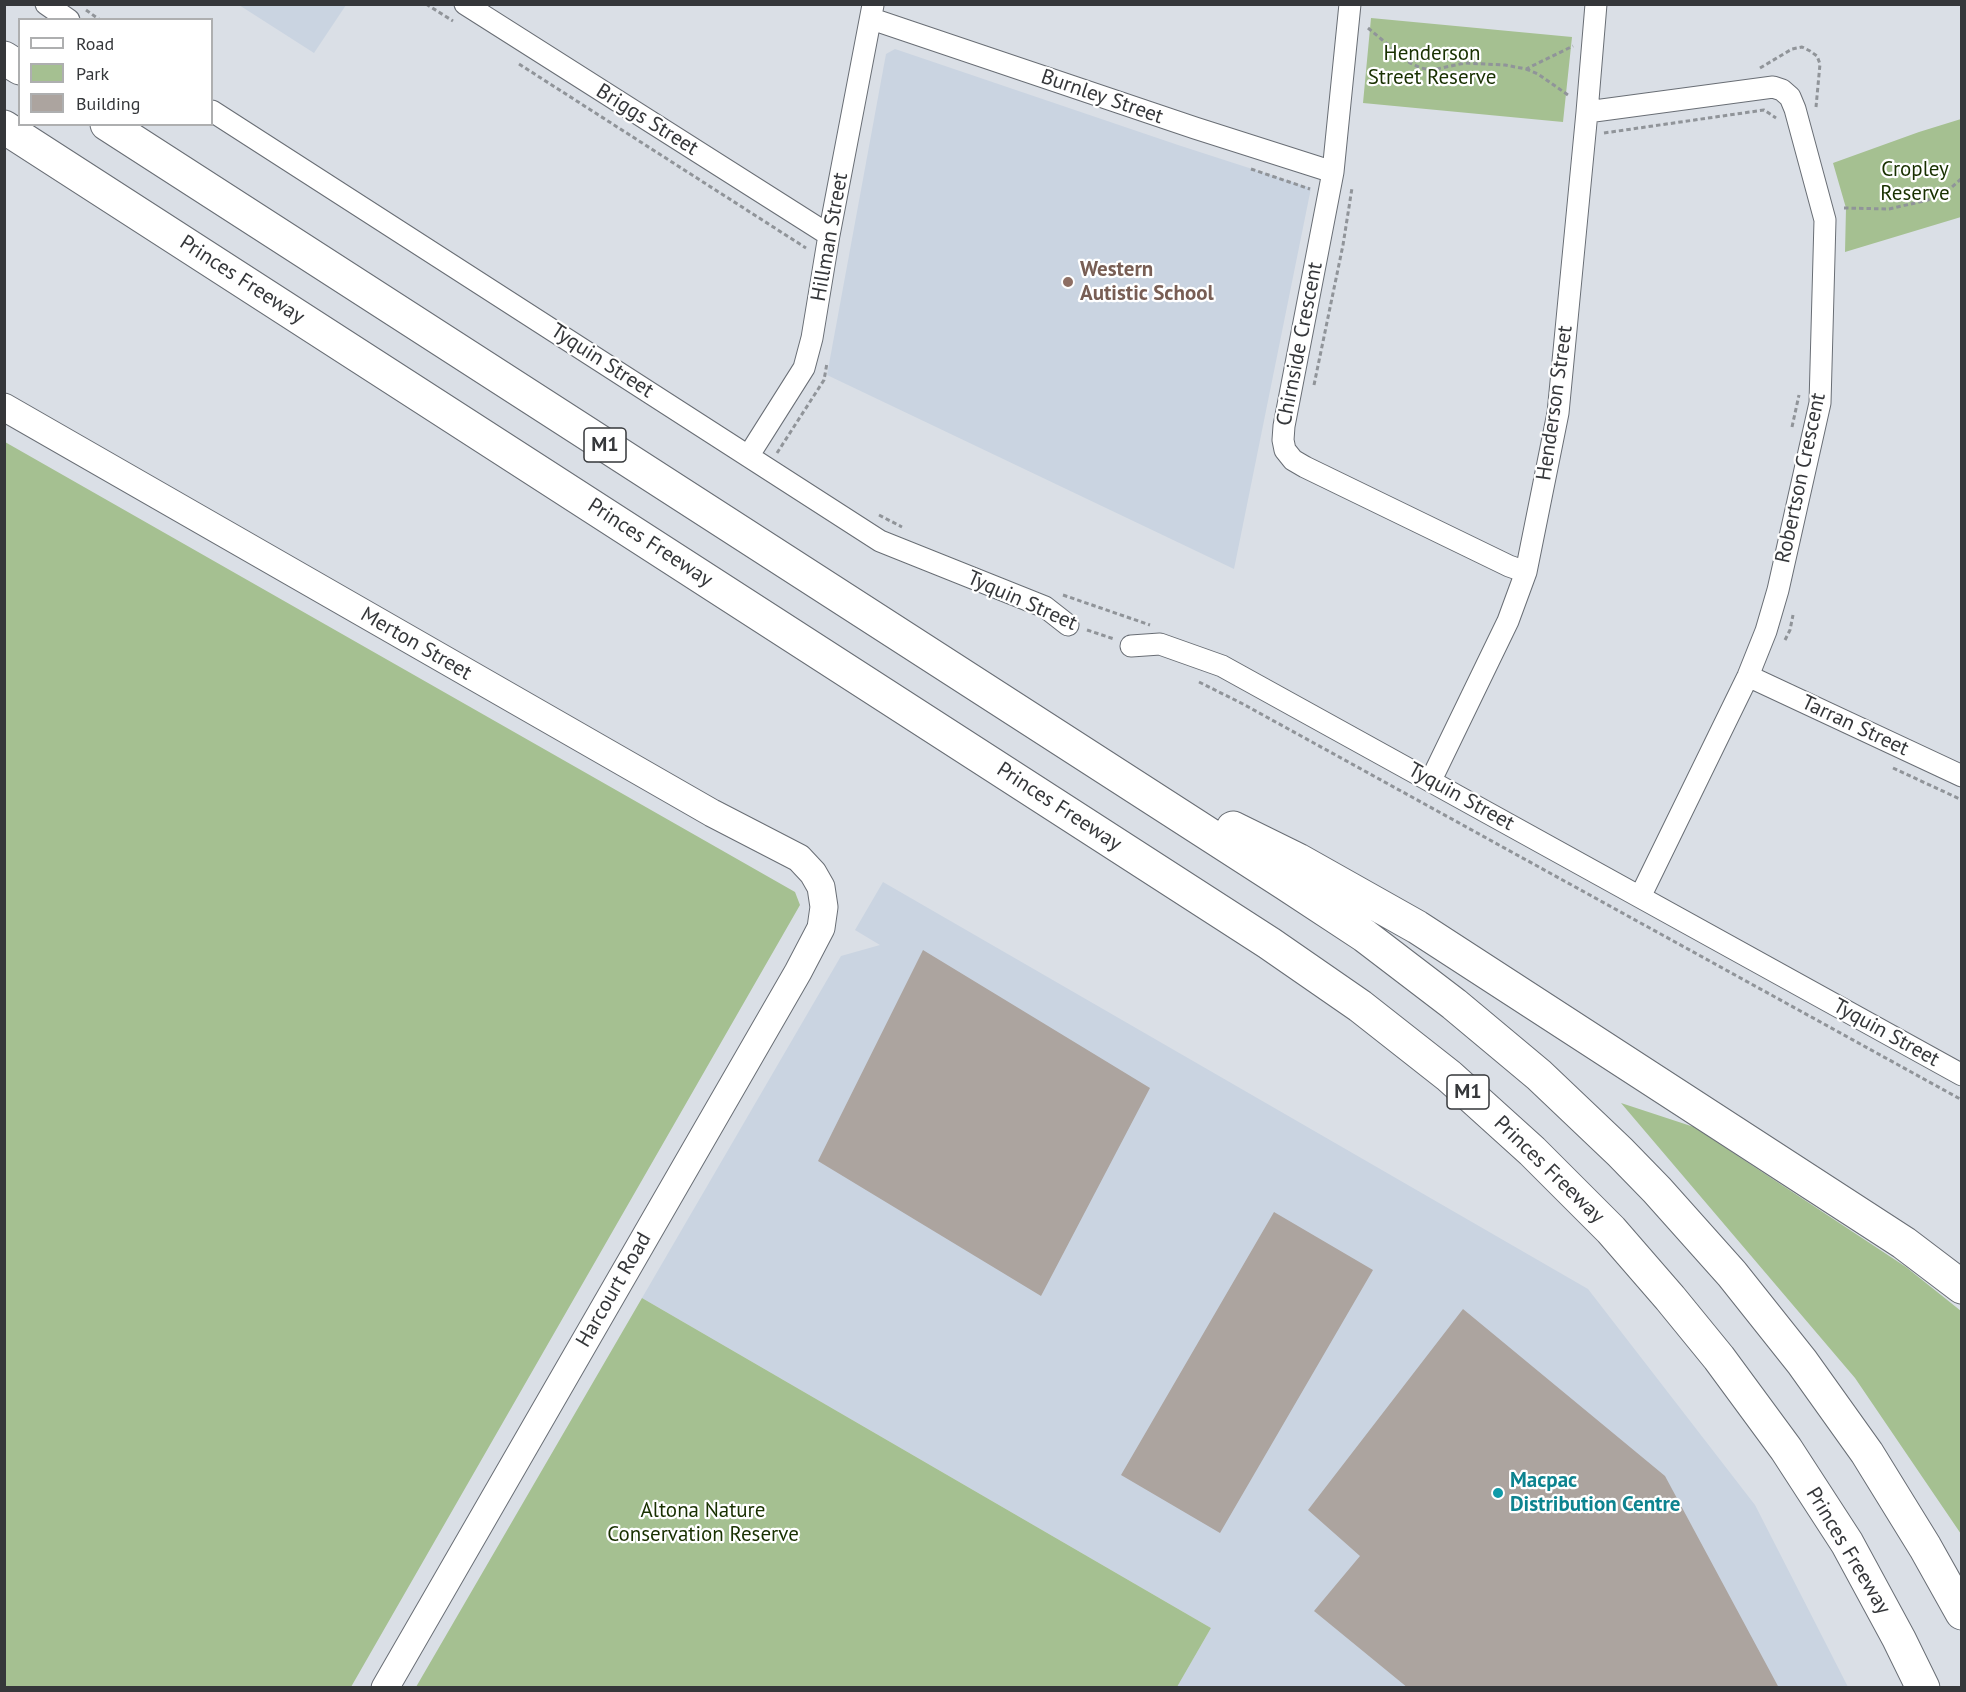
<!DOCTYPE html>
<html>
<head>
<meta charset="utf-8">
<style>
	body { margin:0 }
	#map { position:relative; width:1966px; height:1692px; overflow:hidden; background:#dadfe6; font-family:"PT Sans",sans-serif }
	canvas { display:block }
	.frame { position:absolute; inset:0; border:6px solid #35373a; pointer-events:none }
	.legend { position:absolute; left:18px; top:18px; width:195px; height:108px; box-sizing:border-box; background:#fff; border:2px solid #aeafb0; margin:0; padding:8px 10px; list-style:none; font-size:18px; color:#35373a }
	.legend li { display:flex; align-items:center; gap:12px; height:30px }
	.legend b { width:30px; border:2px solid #aeafb0 }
</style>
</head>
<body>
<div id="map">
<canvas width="1966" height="1692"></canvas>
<div class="frame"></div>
<ul class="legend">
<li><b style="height:8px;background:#fff"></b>Road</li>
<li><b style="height:16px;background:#a5c091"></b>Park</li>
<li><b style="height:16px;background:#aca49f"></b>Building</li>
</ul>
</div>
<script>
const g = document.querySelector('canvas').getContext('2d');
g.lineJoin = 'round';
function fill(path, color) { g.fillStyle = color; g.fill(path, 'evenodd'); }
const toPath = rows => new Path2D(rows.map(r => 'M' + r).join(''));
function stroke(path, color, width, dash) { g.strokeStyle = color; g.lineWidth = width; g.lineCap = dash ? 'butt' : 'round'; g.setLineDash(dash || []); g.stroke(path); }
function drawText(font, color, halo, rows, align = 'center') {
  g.font = font + ' "PT Sans",sans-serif'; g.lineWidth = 4.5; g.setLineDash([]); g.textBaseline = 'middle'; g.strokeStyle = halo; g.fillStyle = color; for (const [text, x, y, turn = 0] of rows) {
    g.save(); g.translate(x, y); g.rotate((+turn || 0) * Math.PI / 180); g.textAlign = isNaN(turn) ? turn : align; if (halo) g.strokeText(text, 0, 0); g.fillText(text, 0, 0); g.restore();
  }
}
const built = toPath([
	[239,5,346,5,314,53],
	[895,49,1178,145,1311,188,1234,569,827,375,886,54],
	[883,882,1588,1289,1755,1505,1848,1687,1177,1687,1211,1628,642,1298,841,956,880,945,855,930]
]);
const green = toPath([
	[1371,18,1572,37,1563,122,1363,103],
	[1961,119,1961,217,1845,252,1846,208,1833,163,1919,132],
	[5,442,795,892,800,905,351,1687,5,1687],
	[1621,1103,1694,1127,1906,1267,1961,1311,1961,1534,1855,1378],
	[642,1298,1211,1628,1177,1687,416,1687]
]);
const building = toPath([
	[923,950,1150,1088,1041,1296,818,1161],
	[1274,1212,1373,1270,1220,1533,1121,1475],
	[1463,1309,1665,1476,1779,1688,1408,1688,1314,1611,1360,1556,1308,1510]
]);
const path = toPath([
	[426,4,453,21],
	[86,10,100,20],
	[1368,28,1410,63,1421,68,1432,70,1465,63,1505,65,1526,69,1573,46],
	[519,64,806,248],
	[1760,68,1792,49,1802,47,1810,51,1817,56,1820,64,1816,107],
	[1526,69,1538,74,1568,95],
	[1604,133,1764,110,1776,118],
	[1251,169,1310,189],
	[1844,208,1889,209,1928,200,1952,187,1962,178],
	[1314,385,1343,245,1352,188],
	[1792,427,1799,395],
	[777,453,824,380,827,363],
	[879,515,902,527],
	[1063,595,1150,625],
	[1087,630,1114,639],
	[1785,640,1790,630,1793,615],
	[1199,682,1243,704,1962,1100],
	[1893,768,1962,800]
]);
const minor = toPath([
	[46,4,69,20],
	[465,4,829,235],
	[1350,4,1333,172,1284,426,1283,440,1285,450,1293,460,1305,467,1509,566,1526,572],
	[872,19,1195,128,1333,172],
	[212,111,880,541,1045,607,1068,625],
	[1587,112,1773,87,1782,90,1790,97,1795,109,1825,220,1820,403,1778,590,1766,631,1748,676,1640,897],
	[749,455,804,368,812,338,829,235,873,5],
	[1131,646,1160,644,1222,666,1962,1075],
	[1748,676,1962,776],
	[1431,780,1508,621,1526,572,1558,413,1587,112,1596,4]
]);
const tertiary = toPath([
	[4,407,712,813,799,858,813,873,821,887,824,907,821,928,798,972,385,1688]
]);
const motorway = toPath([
	[4,58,20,68],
	[107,124,1286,884,1365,936,1454,1004,1539,1075,1620,1152,1657,1190,1732,1274,1802,1362,1867,1453,1925,1547,1962,1613],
	[4,127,1269,943,1360,1006,1449,1076,1532,1151,1611,1230,1670,1298,1719,1358,1786,1449,1847,1543,1899,1639,1923,1688],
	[1233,828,1298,860,1417,927,1904,1243,1962,1287]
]);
const markers = [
	[1068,282,6,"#8d6e63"],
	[1498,1493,6,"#0f9aa8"]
];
const shields = [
	[605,445,42],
	[1468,1092,42]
];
const shieldNames = [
	["M1",605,445],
	["M1",1468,1092]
];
const parkNames = [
	["Henderson",1432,54],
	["Street Reserve",1432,78],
	["Cropley",1915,170],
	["Reserve",1915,194],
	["Altona Nature",703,1511],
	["Conservation Reserve",703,1535]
];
const streetNames = [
	["Burnley Street",1102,97,19],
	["Briggs Street",647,120,32],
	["Hillman Street",830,237,-80],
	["Princes Freeway",242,280,33],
	["Chirnside Crescent",1300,344,-79],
	["Tyquin Street",602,361,33],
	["Henderson Street",1555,403,-82],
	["Robertson Crescent",1801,478,-78],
	["Princes Freeway",650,543,33],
	["Tyquin Street",1022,601,24],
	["Merton Street",416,644,30],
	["Tarran Street",1855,726,25],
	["Tyquin Street",1461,797,29],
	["Princes Freeway",1059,807,33],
	["Tyquin Street",1886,1033,29],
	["Princes Freeway",1549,1170,44],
	["Harcourt Road",614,1290,-60],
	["Princes Freeway",1848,1551,59]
];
const educationNames = [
	["Western",1080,270],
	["Autistic School",1080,294]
];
const cultureNames = [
	["Macpac",1510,1481],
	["Distribution Centre",1510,1505]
];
fill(built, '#cad4e1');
fill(green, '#a5c091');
fill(building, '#aca49f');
stroke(minor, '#696e75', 23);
stroke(tertiary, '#696e75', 29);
stroke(motorway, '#696e75', 35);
stroke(path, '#909499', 3, [4.5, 3]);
stroke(minor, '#fff', 21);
stroke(tertiary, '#fff', 27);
stroke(motorway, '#fff', 33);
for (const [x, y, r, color] of markers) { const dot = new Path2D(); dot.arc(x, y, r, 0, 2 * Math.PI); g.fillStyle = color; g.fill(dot); stroke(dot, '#fff', 2); }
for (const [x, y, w] of shields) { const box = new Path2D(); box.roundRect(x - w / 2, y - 17, w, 34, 4.5); g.fillStyle = '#fff'; g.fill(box); stroke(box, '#35373a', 1.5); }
drawText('bold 20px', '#35373a', null, shieldNames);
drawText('21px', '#183000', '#fff', parkNames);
drawText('21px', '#35373a', '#fff', streetNames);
drawText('bold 21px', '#785e54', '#fff', educationNames, 'left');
drawText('bold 21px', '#0d838f', '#fff', cultureNames, 'left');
</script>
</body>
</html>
